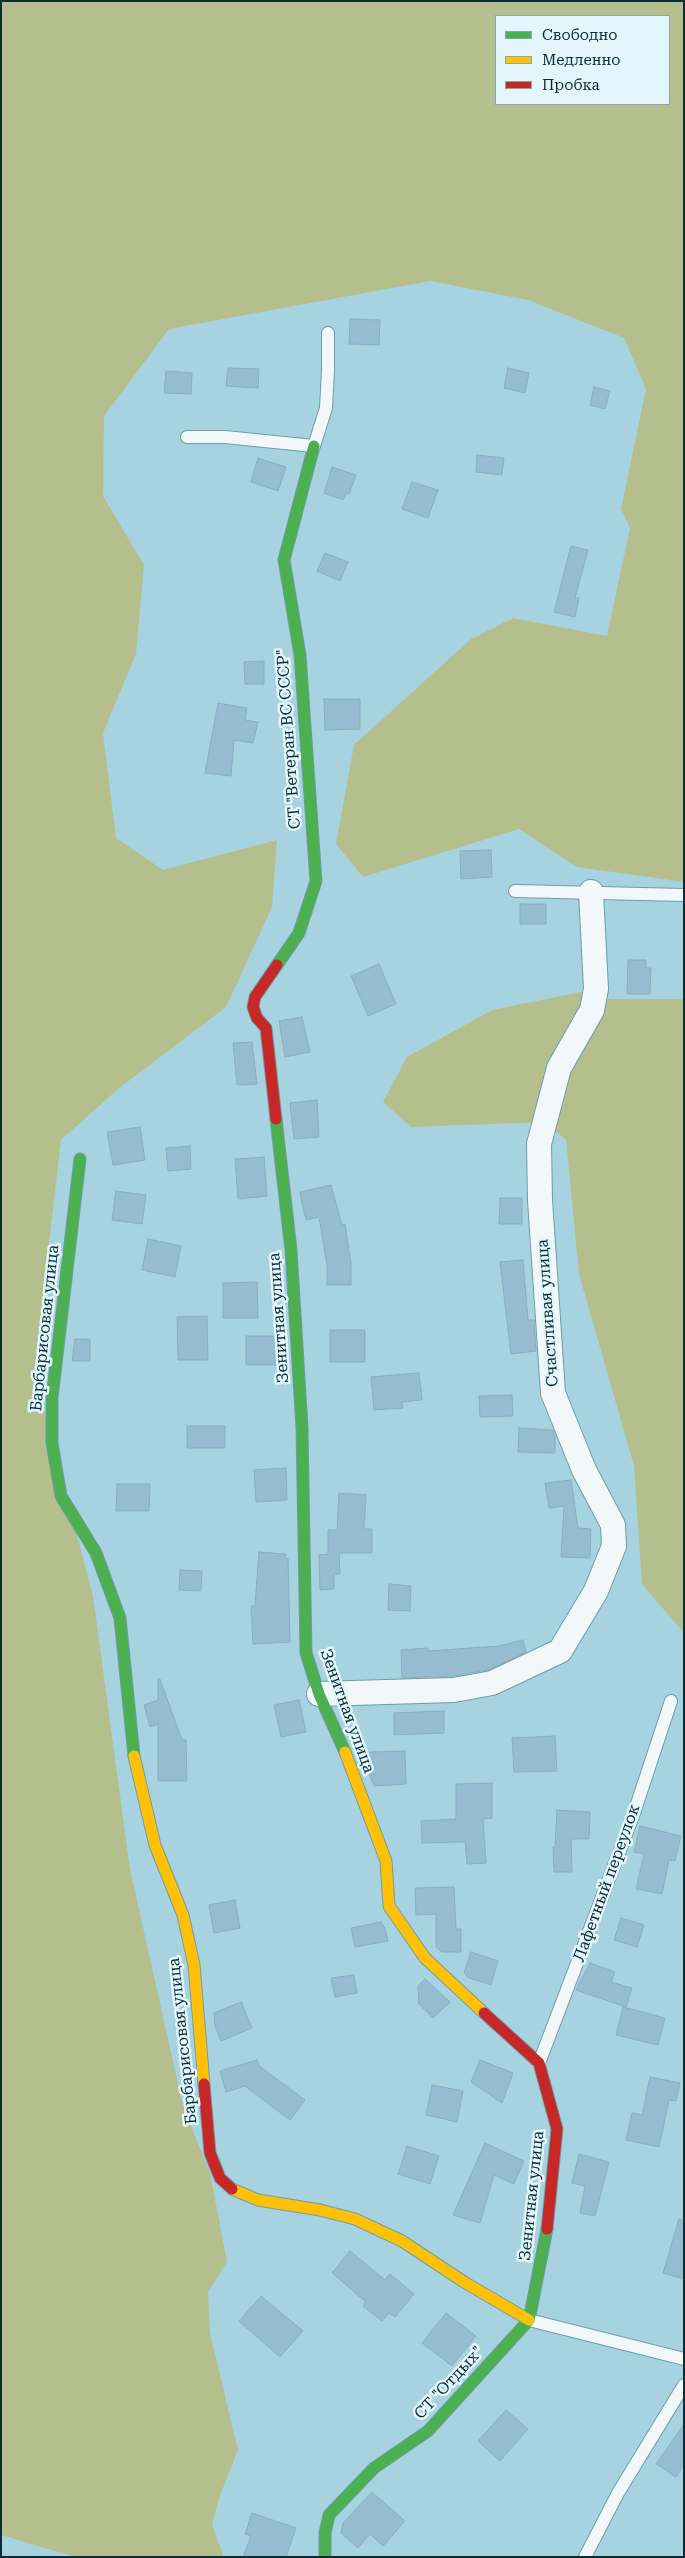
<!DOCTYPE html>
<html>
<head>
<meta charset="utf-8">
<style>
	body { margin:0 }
	#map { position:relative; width:685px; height:2558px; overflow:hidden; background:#a6d3df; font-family:"Roboto Serif",serif }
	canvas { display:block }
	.frame { position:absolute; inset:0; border:2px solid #092d37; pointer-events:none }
	.legend { position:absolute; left:495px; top:15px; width:175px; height:90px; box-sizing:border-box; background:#e3f6fc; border:1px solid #8ca6ad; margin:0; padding:6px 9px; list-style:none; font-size:15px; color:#092d37 }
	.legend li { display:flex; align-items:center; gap:10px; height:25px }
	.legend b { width:25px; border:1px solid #8ca6ad }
</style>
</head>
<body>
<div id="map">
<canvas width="685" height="2558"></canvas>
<div class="frame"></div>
<ul class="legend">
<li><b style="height:6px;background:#4caf50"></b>Свободно</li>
<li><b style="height:6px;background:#ffc107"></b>Медленно</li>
<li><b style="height:6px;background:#c62828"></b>Пробка</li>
</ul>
</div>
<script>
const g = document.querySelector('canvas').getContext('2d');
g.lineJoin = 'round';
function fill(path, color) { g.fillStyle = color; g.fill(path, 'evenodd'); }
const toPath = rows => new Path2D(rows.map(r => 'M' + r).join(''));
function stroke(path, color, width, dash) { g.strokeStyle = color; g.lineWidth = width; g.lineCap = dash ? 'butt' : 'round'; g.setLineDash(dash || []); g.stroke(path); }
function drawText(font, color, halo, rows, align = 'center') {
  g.font = font + ' "Roboto Serif",serif'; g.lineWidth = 5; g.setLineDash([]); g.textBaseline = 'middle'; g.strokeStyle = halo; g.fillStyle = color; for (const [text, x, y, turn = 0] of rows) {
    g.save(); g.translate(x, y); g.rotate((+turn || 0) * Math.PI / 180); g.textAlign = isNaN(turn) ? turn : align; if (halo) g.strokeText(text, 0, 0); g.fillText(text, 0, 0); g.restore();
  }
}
const green = toPath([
	[1,1,684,1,684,882,577,867,519,829,363,877,336,844,354,745,471,639,513,618,607,636,630,528,621,509,646,389,624,338,528,300,430,281,169,329,104,416,103,496,144,565,136,654,103,733,116,838,163,870,277,840,272,907,226,1007,118,1089,61,1140,34,1373,93,1596,130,1869,183,2106,210,2173,227,2262,208,2292,210,2333,238,2450,219,2498,212,2525,224,2557,75,2557,1,2535],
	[496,16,669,16,669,104,496,104],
	[581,992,606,999,684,999,684,1633,642,1584,634,1466,579,1274,566,1140,546,1122,411,1127,383,1102,407,1057,492,1010]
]);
const building = toPath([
	[350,319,380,320,379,345,349,344,350,319],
	[228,368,259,369,258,388,226,386,228,368],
	[508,368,529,373,525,393,504,388,508,368],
	[166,371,192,373,191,394,164,393,166,371],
	[594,387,610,391,605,409,590,405,594,387],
	[477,455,504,458,502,475,476,472,477,455],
	[258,458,286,467,278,491,251,482,258,458],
	[332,467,356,475,349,494,346,493,343,500,324,493,332,467],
	[412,482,438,490,428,518,402,509,412,482],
	[571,546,588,550,575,598,579,598,575,617,554,612,571,546],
	[325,553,348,562,340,581,317,571,325,553],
	[264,661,264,684,245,684,244,662,264,661],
	[324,699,360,699,360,729,325,730,324,699],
	[218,703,247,708,245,720,258,722,253,743,234,740,231,776,205,773,218,703],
	[491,850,492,877,461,879,460,851,491,850],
	[520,904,546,904,546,924,520,924,520,904],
	[628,960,646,960,646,968,651,968,650,994,627,994,628,960],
	[379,964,396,1004,368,1016,351,976,379,964],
	[302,1017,310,1052,285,1057,279,1021,302,1017],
	[252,1042,257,1084,237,1085,233,1043,252,1042],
	[317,1100,319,1137,294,1139,290,1103,317,1100],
	[140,1127,145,1160,113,1165,107,1132,140,1127],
	[190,1146,191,1169,168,1171,166,1148,190,1146],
	[264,1157,267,1196,238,1199,235,1159,264,1157],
	[331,1185,342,1225,345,1224,351,1263,351,1285,327,1285,327,1265,319,1217,306,1220,302,1204,300,1192,331,1185],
	[116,1191,146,1195,142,1224,112,1220,116,1191],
	[500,1198,522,1198,522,1224,499,1224,500,1198],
	[148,1239,181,1246,175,1277,142,1270,148,1239],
	[523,1260,528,1320,534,1320,536,1351,511,1354,500,1262,523,1260],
	[257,1282,258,1318,223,1318,223,1283,257,1282],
	[207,1316,208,1360,178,1360,177,1317,207,1316],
	[330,1330,365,1330,365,1362,330,1362,330,1330],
	[246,1336,279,1336,279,1365,246,1365,246,1336],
	[75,1339,90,1339,90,1361,72,1361,75,1339],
	[419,1373,422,1400,402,1402,403,1408,374,1410,371,1377,419,1373],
	[512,1395,513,1416,480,1417,479,1396,512,1395],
	[187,1426,225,1426,225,1448,187,1448,187,1426],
	[519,1428,553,1430,555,1436,555,1453,518,1452,519,1428],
	[286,1468,287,1500,256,1502,254,1470,286,1468],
	[571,1480,578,1528,591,1529,590,1558,561,1557,564,1506,549,1508,545,1483,571,1480],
	[117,1484,150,1484,149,1511,116,1511,117,1484],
	[339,1493,366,1495,364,1529,372,1529,372,1553,339,1553,340,1574,334,1574,334,1589,320,1590,319,1555,328,1554,328,1530,337,1530,339,1493],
	[259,1552,286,1554,285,1559,288,1558,290,1642,253,1644,251,1606,255,1606,259,1552],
	[180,1570,202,1571,201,1591,179,1590,180,1570],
	[389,1584,411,1586,410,1611,388,1610,389,1584],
	[523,1640,526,1652,488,1670,453,1676,402,1678,401,1650,428,1648,428,1651,499,1646,523,1640],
	[158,1679,160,1679,182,1740,186,1740,187,1781,158,1781,158,1724,150,1727,144,1705,158,1700,158,1679],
	[299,1700,306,1732,281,1737,274,1705,299,1700],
	[444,1711,444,1733,394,1735,394,1713,444,1711],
	[555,1736,557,1771,514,1772,512,1738,555,1736],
	[405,1751,406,1784,374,1786,370,1776,369,1752,405,1751],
	[492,1783,492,1818,483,1819,486,1863,467,1864,465,1842,422,1843,421,1821,456,1819,456,1784,492,1783],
	[557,1810,590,1812,589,1839,571,1839,572,1872,554,1872,553,1847,555,1847,557,1810],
	[640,1826,681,1836,675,1861,669,1860,662,1894,636,1889,644,1854,634,1852,640,1826],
	[454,1887,456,1929,461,1929,461,1952,442,1952,436,1947,436,1914,416,1915,415,1888,454,1887],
	[235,1900,240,1928,214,1933,209,1905,235,1900],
	[621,1918,644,1925,637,1947,614,1940,621,1918],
	[381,1922,385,1928,388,1941,355,1947,351,1928,381,1922],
	[471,1952,498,1961,491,1985,469,1978,464,1973,471,1952],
	[590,1963,615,1972,611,1982,632,1988,626,2007,576,1990,590,1963],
	[354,1975,357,1993,335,1997,331,1978,354,1975],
	[425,1979,450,2002,433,2018,419,2004,418,1986,425,1979],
	[241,2002,252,2028,221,2041,215,2026,214,2013,241,2002],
	[623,2007,665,2018,658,2045,616,2035,623,2007],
	[257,2060,259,2066,305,2100,290,2120,245,2086,226,2092,220,2071,257,2060],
	[480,2060,513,2073,502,2103,471,2082,480,2060],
	[650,2077,680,2083,676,2101,669,2100,659,2147,626,2140,632,2113,642,2115,650,2077],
	[432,2085,463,2091,457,2122,426,2115,432,2085],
	[485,2143,524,2161,514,2184,494,2175,480,2223,453,2215,485,2143],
	[407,2146,439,2156,430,2184,398,2174,407,2146],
	[579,2154,609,2162,595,2216,580,2213,585,2186,572,2183,579,2154],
	[679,2219,684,2220,684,2279,663,2273,679,2219],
	[350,2251,385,2280,390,2274,414,2294,395,2317,389,2313,382,2321,363,2306,366,2302,332,2273,350,2251],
	[261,2296,303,2331,280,2357,239,2321,261,2296],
	[446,2313,476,2336,452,2366,422,2343,446,2313],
	[506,2410,528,2429,500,2461,478,2441,506,2410],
	[684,2424,684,2465,676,2477,656,2464,684,2424],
	[372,2492,405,2521,383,2546,370,2534,358,2548,341,2533,343,2523,372,2492],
	[252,2513,296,2528,286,2557,243,2557,251,2536,245,2534,252,2513]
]);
const lane = toPath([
	[187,437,225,437,314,446,326,408,328,370,328,333],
	[515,891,684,895],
	[539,2063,633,1816,671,1701],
	[529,2320,684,2359],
	[585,2557,618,2493,684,2385]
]);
const street = toPath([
	[319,1694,454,1690,492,1683,560,1651,596,1591,614,1546,613,1525,584,1470,553,1393,540,1200,539,1144,559,1068,592,1010,596,989,591,892]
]);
const fast = toPath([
	[277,965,299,933,316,881,300,655,284,560,314,446],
	[276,1119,291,1250,302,1427,306,1653,319,1694,345,1752],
	[80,1159,52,1398,52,1443,61,1496,96,1553,120,1618,134,1756],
	[325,2557,325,2533,329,2515,374,2468,428,2431,529,2320,547,2229]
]);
const slow = toPath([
	[345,1752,386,1861,389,1906,425,1958,484,2013],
	[134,1756,155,1845,183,1915,194,1965,204,2084],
	[232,2189,258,2200,320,2210,355,2219,402,2241,464,2282,529,2320]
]);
const jam = toPath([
	[276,1119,266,1028,257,1018,253,1007,255,997,277,965],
	[484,2013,539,2063,557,2129,547,2229],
	[204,2084,210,2153,220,2178,232,2189]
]);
const streetNames = [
	["СТ \"Ветеран ВС СССР\"",289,739,-94],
	["Счастливая улица",548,1313,-94],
	["Зенитная улица",279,1318,-94],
	["Барбарисовая улица",45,1328,-84],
	["Зенитная улица",347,1711,70],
	["Лафетный переулок",607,1883,-70],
	["Барбарисовая улица",183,2041,-96],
	["Зенитная улица",532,2196,-84],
	["СТ \"Отдых\"",449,2383,-47]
];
fill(green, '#b5bf8e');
fill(building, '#95bdcf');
stroke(building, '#8aaebd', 1);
stroke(lane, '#6e9da7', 14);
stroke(street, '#6e9da7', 26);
stroke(fast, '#6e9da7', 13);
stroke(slow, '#6e9da7', 13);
stroke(jam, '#6e9da7', 13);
stroke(lane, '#f2f8fa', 12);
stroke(street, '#f2f8fa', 24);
stroke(fast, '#4caf50', 11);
stroke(slow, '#ffc107', 11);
stroke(jam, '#c62828', 11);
drawText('16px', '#092d37', '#e3f6fc', streetNames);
</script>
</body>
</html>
